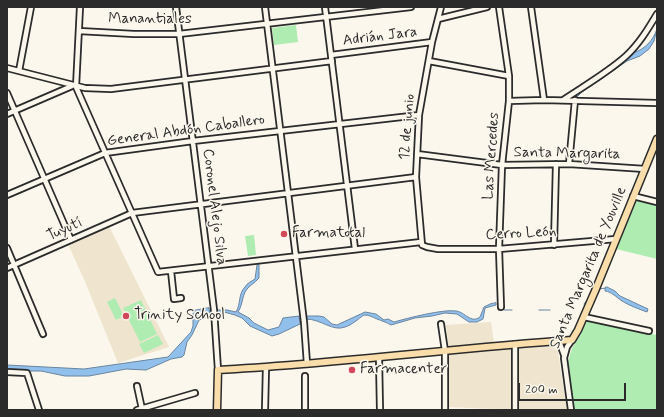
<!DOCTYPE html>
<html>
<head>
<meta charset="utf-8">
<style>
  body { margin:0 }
  #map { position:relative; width:664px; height:417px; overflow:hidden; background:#fbf7ec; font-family:Mynerve,sans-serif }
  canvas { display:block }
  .frame { position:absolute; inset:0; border:8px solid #2b2b2b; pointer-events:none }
  .scale { position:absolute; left:518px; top:383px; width:108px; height:18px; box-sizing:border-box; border:2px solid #2b2b2b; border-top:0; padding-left:5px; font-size:12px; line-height:14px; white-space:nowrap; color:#2b2b2b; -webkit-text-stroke:3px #fbf7ec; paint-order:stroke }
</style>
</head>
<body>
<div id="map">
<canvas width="664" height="417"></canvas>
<div class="frame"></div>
<div class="scale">200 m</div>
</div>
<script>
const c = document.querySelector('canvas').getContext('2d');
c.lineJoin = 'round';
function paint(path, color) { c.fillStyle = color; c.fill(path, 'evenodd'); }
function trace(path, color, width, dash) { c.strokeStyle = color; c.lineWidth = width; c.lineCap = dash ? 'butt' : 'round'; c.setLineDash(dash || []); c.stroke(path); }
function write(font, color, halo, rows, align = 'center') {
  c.font = font + ' Mynerve,sans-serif'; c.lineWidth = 3; c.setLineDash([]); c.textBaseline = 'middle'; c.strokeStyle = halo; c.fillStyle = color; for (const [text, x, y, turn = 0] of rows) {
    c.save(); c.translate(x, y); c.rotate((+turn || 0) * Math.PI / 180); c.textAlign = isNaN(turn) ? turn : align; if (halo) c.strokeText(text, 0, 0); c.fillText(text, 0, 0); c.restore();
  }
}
const built = new Path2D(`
  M 109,226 L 169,347 L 118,363 L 86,284 L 68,244 Z
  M 491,322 L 495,350 L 557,346 L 567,410 L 515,410 L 448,407 L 449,352 L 446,325 Z`);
const green = new Path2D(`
  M 296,25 L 298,42 L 274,45 L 272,28 Z
  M 637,199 L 657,205 L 657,259 L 616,249 Z
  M 254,235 L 256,255 L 248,256 L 245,236 Z
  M 115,298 L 124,316 L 116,320 L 107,302 Z
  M 141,300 L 157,334 L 140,342 L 123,308 Z
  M 585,321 L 657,335 L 657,410 L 574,410 L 568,362 L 572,348 L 580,336 Z
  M 158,335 L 163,344 L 144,353 L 139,344 Z`);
const water = new Path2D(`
  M 657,29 L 654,41 L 649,49 L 640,56 L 627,61 L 591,86 C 584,89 580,94 576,98 L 578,92 L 633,53 C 645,49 653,41 657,29 Z
  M 259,263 L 259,278 C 255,283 248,286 245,292 C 242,298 242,307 238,312 L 249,318 L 254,323 L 268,330 L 279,327 L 283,318 L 299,316 L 300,324 L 279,334 L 272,336 L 250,326 L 242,318 L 235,315 L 224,312 L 218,313 L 217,310 L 227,310 L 236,312 C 241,304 238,294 245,287 C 247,283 252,281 255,279 L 257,265 Z
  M 607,287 L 615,291 L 620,296 L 648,309 L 647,312 C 639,309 630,306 622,301 C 616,297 612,292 605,291 L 605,288 Z
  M 496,303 L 496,305 L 485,308 L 483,319 L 477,322 L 469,322 L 457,314 L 445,313 L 432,316 L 415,318 L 391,325 C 386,322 382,321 377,319 C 372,317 370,315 364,315 C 358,319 352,325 345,327 C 333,332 321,319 306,319 L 306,316 L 319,316 L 324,317 L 332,324 L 337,325 L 365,312 L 376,314 L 384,320 L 388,319 L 394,322 C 408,318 443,309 456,311 C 465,312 471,324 480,317 L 484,307 L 490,304 Z
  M 209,308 L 210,316 L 199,320 L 192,335 L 187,342 L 184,355 L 182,357 L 171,359 L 146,370 L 126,369 L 89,376 L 65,376 L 41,371 L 18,371 L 7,370 L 7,365 L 84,369 L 168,357 L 191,332 L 193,326 L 193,311 Z`);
const stream = new Path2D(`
  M 599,289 L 606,288
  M 584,304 L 588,299
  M 501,308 L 504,310 L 512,310
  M 539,310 L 550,310`);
const minor = new Path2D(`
  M 80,7 L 76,87 L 158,272 L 421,242
  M 176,7 L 214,310 L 218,370
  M 265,7 L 304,322 L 307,364
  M 325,7 L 355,249
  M 441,7 L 432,42 L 419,115 L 416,177 L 422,245 L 427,247 L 438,249 L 499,249 L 616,239
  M 499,7 L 509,76 L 509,101 L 502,165 L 499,249 L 501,307
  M 531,7 L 544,100
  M 438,19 L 487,7
  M 79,31 L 134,34 L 179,34 L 411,7
  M 331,55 L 432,42
  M 429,61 L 509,76
  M 7,68 L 85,88 L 111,89 L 332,61
  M 19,71 L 31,7
  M 7,93 L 71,240
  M 563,100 C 584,86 607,73 626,56 C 639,44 648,29 657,14
  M 509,101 L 544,100 L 657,103
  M 7,114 L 72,86
  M 417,154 L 502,165 L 569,164 L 645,169
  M 569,164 L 575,100
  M 7,195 L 105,153 L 193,141 L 419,115
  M 633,196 L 657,202
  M 554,245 L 556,164
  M 7,248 L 43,334
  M 7,268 L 132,213 L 416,177
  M 171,271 L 174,299 L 181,298
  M 584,317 L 649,331
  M 441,324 L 445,351 L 445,410
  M 559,341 L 564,355
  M 379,358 L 380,410
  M 7,372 L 27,373 L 39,410
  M 305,376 L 305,410
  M 137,386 L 142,409
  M 137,410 L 195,393
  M 265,410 L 266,367
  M 515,410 L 515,344
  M 571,410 L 564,358 L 567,347 L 572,340`);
const major = new Path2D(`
  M 217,410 L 218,370 C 336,364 454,348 572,340 L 578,330 L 595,291 L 657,139`);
const markers = [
  [284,234,4,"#d1495b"],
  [126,316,4,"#d1495b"],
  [352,370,4,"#d1495b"]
];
const streetNames = [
  ["Manantiales",150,20],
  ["Adrián Jara",380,37,-7],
  ["12 de junio",408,127,-85],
  ["General Abdón Caballero",186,131,-8],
  ["Santa Margarita",567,154,1],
  ["Las Mercedes",492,156,-86],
  ["Coronel Alejo Silva",214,207,83],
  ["Tuyutí",65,230,-24],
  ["Cerro León",521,234,-3],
  ["Santa Margarita de Youville",589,268,-67]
];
const poiNames = [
  ["Farmatotal",292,234],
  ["Trinity School",134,316],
  ["Farmacenter",360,370]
];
paint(built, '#efe4ce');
paint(green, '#afecb2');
paint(water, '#92c0ec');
trace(water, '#69849f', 1);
trace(stream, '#69849f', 1);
trace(minor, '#2b2b2b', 8);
trace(major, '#2b2b2b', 9);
trace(minor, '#fbf7ec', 4.5);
trace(major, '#f9deab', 6);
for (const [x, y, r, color] of markers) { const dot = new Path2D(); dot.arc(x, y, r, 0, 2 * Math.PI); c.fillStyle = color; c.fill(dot); trace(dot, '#fbf7ec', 1.5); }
write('15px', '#2b2b2b', '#fbf7ec', streetNames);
write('15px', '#2b2b2b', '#fbf7ec', poiNames, 'left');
</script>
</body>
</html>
